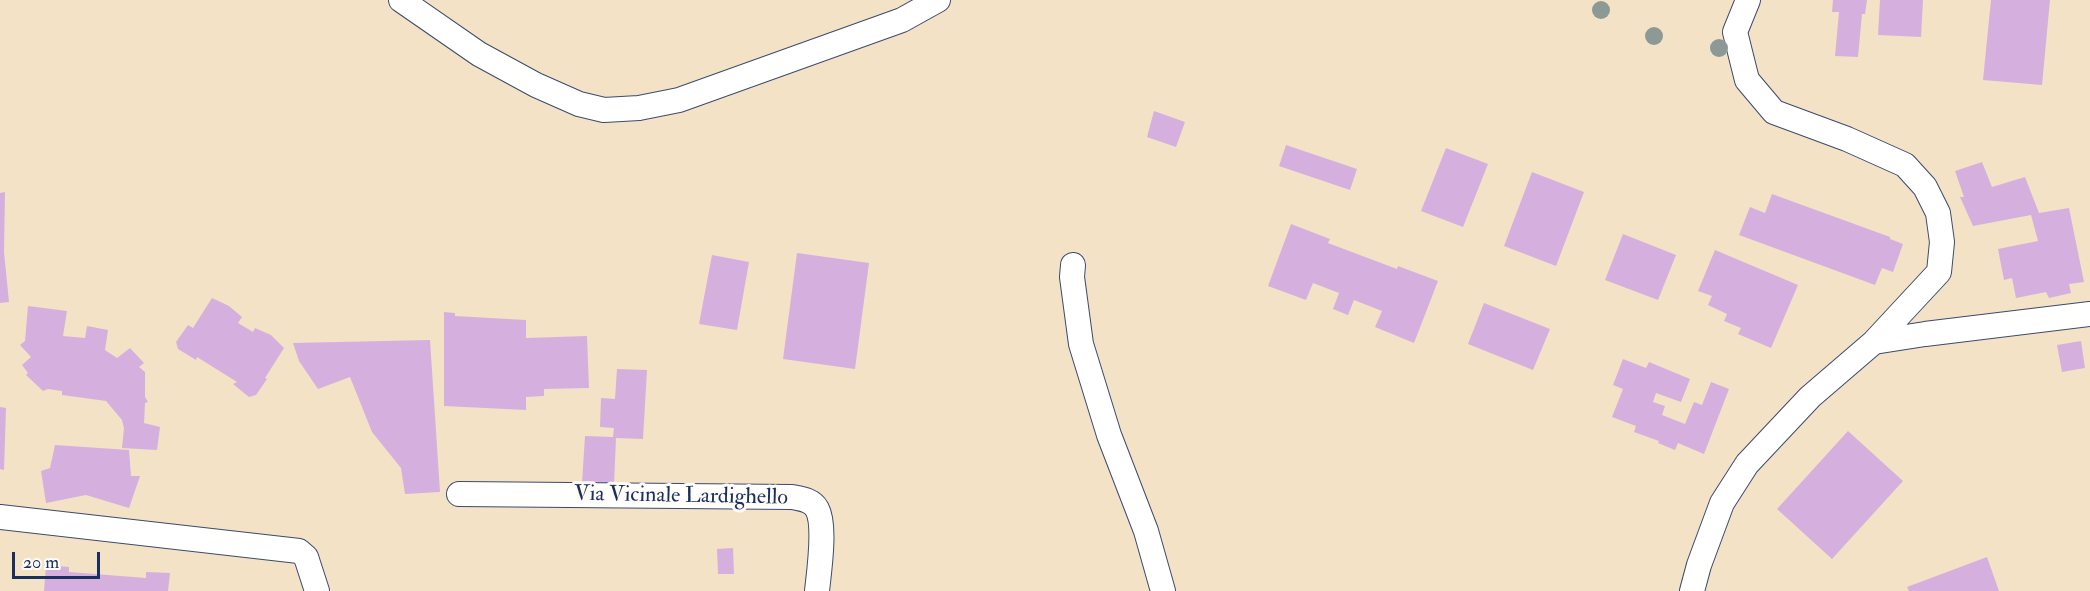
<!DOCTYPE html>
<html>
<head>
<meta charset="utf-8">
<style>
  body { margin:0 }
  #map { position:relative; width:2090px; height:591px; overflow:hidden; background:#f3e2c6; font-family:"IM FELL Double Pica",serif }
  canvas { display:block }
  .scale { position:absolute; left:12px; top:552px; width:88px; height:27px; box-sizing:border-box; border:3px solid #1b2f5e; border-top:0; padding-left:8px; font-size:18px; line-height:21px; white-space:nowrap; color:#1b2f5e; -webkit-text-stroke:4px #fdfcf7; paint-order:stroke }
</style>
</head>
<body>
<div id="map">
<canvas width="2090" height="591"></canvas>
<div class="scale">20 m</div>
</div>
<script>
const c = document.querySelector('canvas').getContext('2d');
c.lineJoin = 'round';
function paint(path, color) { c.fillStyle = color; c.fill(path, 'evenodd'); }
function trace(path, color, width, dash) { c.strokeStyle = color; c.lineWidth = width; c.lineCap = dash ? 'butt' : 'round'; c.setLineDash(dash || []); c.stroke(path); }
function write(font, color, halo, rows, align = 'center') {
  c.font = font + ' "IM FELL Double Pica",serif'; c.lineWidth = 6; c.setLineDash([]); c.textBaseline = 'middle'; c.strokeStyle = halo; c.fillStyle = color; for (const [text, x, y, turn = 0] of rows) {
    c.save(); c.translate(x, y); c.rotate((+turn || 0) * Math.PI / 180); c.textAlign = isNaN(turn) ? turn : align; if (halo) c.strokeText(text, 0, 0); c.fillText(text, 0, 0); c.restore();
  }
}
const building = new Path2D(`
  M 1833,0 L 1867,0 L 1865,14 L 1862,14 L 1858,57 L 1835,56 L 1839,12 L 1832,12 Z
  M 1880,0 L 1923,0 L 1921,37 L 1878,35 Z
  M 1991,0 L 2050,0 L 2042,85 L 1983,80 Z
  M 1154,111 L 1185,122 L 1176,147 L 1147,137 Z
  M 1286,145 L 1357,169 L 1350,190 L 1279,166 Z
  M 1446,148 L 1488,164 L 1463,227 L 1421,211 Z
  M 1982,162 L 1992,187 L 2025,177 L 2039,213 L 2069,208 L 2084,282 L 2069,284 L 2071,293 L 2049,298 L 2046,292 L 2016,298 L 2012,278 L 2004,280 L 1998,249 L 2038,241 L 2031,215 L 1973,226 L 1960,197 L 1964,197 L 1955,171 Z
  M 1532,172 L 1584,192 L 1556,266 L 1504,246 Z
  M 5,192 L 4,252 L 9,302 L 0,303 L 0,193 Z
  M 1772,194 L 1890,237 L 1890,239 L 1903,244 L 1893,272 L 1882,268 L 1875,285 L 1739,235 L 1750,207 L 1765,213 Z
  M 1291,224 L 1330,239 L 1328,243 L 1397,269 L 1398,266 L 1438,281 L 1414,343 L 1375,327 L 1382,311 L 1354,300 L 1348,315 L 1333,309 L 1339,293 L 1313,283 L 1306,300 L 1268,286 Z
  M 1623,234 L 1676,255 L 1658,300 L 1605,280 Z
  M 1715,250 L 1798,285 L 1771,348 L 1738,334 L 1741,328 L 1724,321 L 1727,314 L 1708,305 L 1712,296 L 1698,291 Z
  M 797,253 L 869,263 L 855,369 L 783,359 Z
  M 712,255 L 749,262 L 737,330 L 699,324 Z
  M 212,298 L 229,306 L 242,317 L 238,323 L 253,332 L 255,328 L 271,335 L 284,348 L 265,378 L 267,379 L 256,395 L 249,397 L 233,384 L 237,382 L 197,357 L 196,360 L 178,349 L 176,342 L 188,325 L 193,328 Z
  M 1484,303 L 1550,329 L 1533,370 L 1468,344 Z
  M 28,306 L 67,311 L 63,336 L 85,338 L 87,326 L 108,330 L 105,350 L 117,358 L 130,348 L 144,363 L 139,367 L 145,372 L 145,397 L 148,402 L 145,403 L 144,423 L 160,427 L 157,450 L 122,448 L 124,428 L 122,420 L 106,401 L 62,395 L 62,391 L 48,389 L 43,391 L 26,375 L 28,373 L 22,365 L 31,357 L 20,345 L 25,341 Z
  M 444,312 L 455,313 L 455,316 L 526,320 L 526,338 L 587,336 L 589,388 L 544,389 L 544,396 L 526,397 L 526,410 L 444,406 Z
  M 430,340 L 440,492 L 405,494 L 401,468 L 372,432 L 350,377 L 318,389 L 299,361 L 293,343 Z
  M 2081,341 L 2085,368 L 2062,372 L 2057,345 Z
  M 1623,359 L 1646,368 L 1649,362 L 1690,379 L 1681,402 L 1656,393 L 1653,402 L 1665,406 L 1662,415 L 1685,424 L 1694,402 L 1702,405 L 1711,382 L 1729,389 L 1704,454 L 1678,443 L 1675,450 L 1658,443 L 1659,441 L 1634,432 L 1636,426 L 1612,417 L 1623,389 L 1613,385 Z
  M 617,369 L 647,370 L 643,439 L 616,438 L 614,485 L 582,483 L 585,436 L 613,437 L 614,428 L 600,427 L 601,398 L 615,399 Z
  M 0,407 L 6,408 L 4,470 L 0,469 Z
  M 1848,431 L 1903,481 L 1832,559 L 1777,509 Z
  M 55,445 L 129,450 L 131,476 L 140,476 L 129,508 L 86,495 L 46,503 L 41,471 L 50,468 Z
  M 733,548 L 734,574 L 718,574 L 717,549 Z
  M 1987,557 L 1999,591 L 1909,591 L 1907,587 Z
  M 46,565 L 69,567 L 69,572 L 146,578 L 146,572 L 170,573 L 168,591 L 44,591 Z`);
const minor = new Path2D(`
  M 401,0 L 479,54 L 536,85 L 579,104 L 604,110 L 639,108 L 679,100 L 902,20 L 938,0
  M 1073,265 L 1072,277 L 1081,344 L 1109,435 L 1146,531 L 1163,591
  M 1874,342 L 1925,334 L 2090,314
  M 459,494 L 792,497 C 802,499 812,500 817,509 C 826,525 819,572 817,591
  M 0,517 L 299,551 L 306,557 L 317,591
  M 1692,591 L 1699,565 L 1722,503 L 1747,464 L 1810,397 L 1874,342 L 1939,272 L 1942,242 L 1938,213 L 1925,187 L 1905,165 L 1847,139 L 1774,112 L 1747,80 L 1735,32 L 1748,0`);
const trees = [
  [1601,10],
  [1654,36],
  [1719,48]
];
const streetNames = [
  ["Via Vicinale Lardighello",681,497,1]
];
paint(building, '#d5b0df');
trace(minor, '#3b4a6e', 26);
trace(minor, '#fff', 24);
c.fillStyle = '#8d9994';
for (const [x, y] of trees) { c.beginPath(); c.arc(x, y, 9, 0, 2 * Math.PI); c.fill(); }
write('22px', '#1b2f5e', '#fdfcf7', streetNames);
</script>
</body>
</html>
